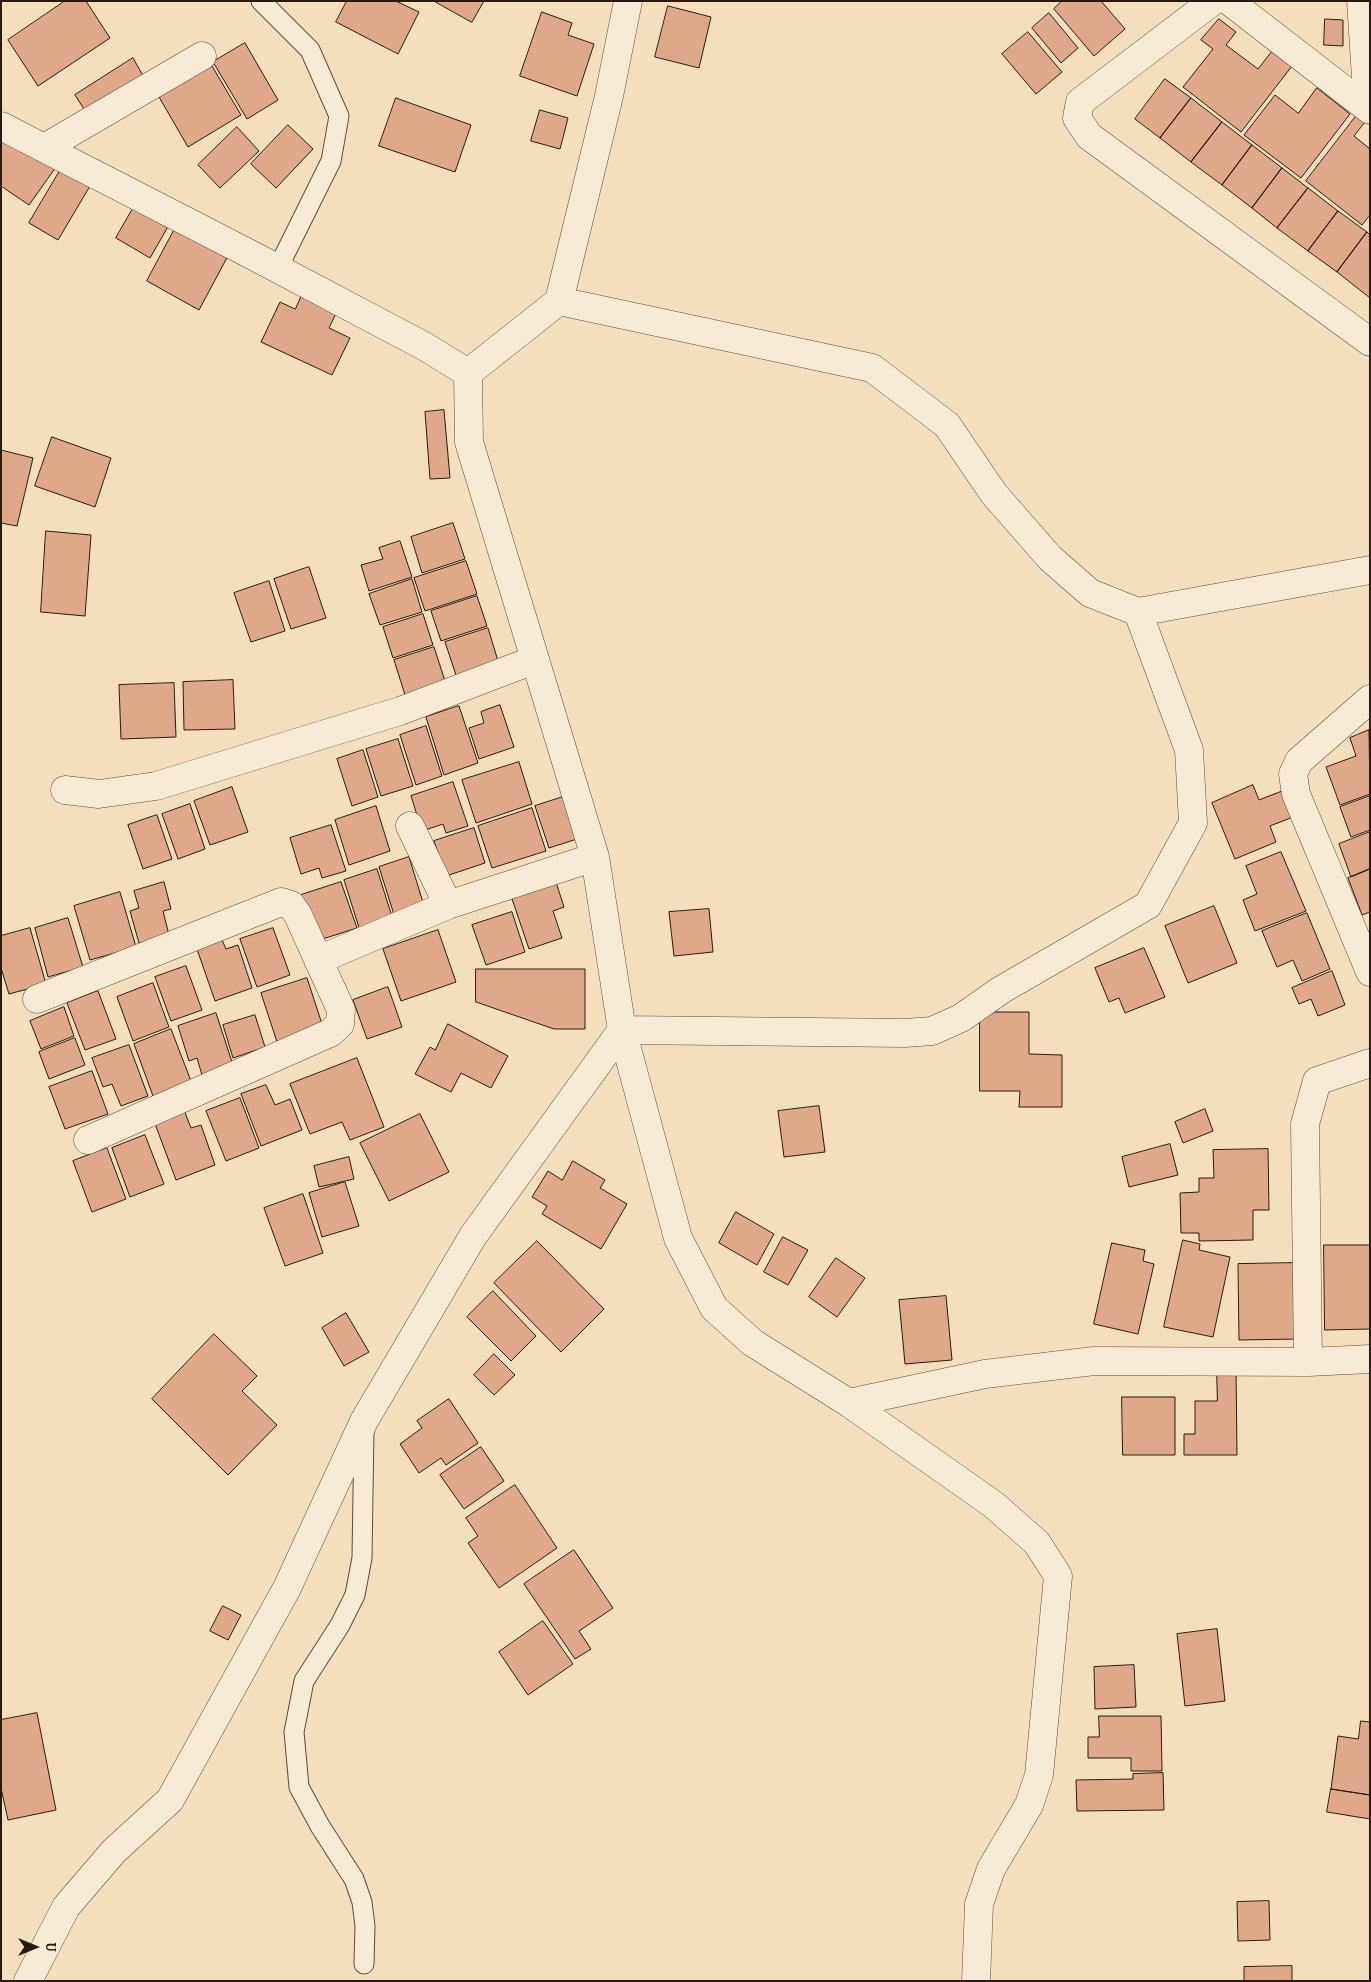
<!DOCTYPE html>
<html>
<head>
<meta charset="utf-8">
<style>
  body { margin:0 }
  #map { position:relative; width:1371px; height:1982px; overflow:hidden; background:#f5debd; font-family:Alegreya,serif }
  canvas { display:block }
  .frame { position:absolute; inset:0; border:2px solid #2b1910; pointer-events:none }
  .north { position:absolute; left:10px; top:1922px; width:50px; height:50px; -webkit-text-stroke:4px #f8ead4; paint-order:stroke; rotate:90deg; font-size:14px; font-weight:700; line-height:20px; text-align:center; color:#2b1910 }
  .north::after { content:''; display:block; margin:auto; width:18px; height:22px; background:#2b1910; clip-path:polygon(50% 0,100% 100%,50% 72%,0 100%) }
</style>
</head>
<body>
<div id="map">
<canvas width="1371" height="1982"></canvas>
<div class="frame"></div>
<div class="north">U</div>
</div>
<script>
const c = document.querySelector('canvas').getContext('2d');
c.lineJoin = 'round';
function paint(path, color) { c.fillStyle = color; c.fill(path, 'evenodd'); }
function trace(path, color, width, dash) { c.strokeStyle = color; c.lineWidth = width; c.lineCap = dash ? 'butt' : 'round'; c.setLineDash(dash || []); c.stroke(path); }
const building = new Path2D(`
  M 65,1 L 86,1 L 110,38 L 38,86 L 8,40 Z
  M 347,1 L 396,1 L 419,12 L 398,54 L 336,22 Z
  M 434,1 L 484,1 L 472,22 Z
  M 1062,1 L 1101,1 L 1125,29 L 1094,56 L 1054,9 Z
  M 668,6 L 711,17 L 699,68 L 655,57 Z
  M 542,12 L 572,23 L 568,35 L 594,44 L 577,96 L 520,76 Z
  M 1049,13 L 1078,48 L 1061,63 L 1032,28 Z
  M 1219,19 L 1236,32 L 1226,45 L 1258,69 L 1272,51 L 1292,66 L 1241,132 L 1183,87 L 1213,49 L 1201,40 Z
  M 1325,19 L 1343,20 L 1343,46 L 1324,45 Z
  M 1028,32 L 1062,72 L 1036,94 L 1002,54 Z
  M 245,43 L 278,100 L 247,119 L 213,62 Z
  M 133,58 L 146,81 L 89,117 L 75,95 Z
  M 212,66 L 241,115 L 188,147 L 159,97 Z
  M 1165,79 L 1191,98 L 1160,138 L 1135,119 Z
  M 1317,88 L 1350,114 L 1301,178 L 1244,135 L 1275,95 L 1298,113 Z
  M 396,98 L 471,125 L 455,172 L 379,146 Z
  M 1191,98 L 1222,122 L 1191,162 L 1160,138 Z
  M 540,110 L 568,118 L 560,149 L 531,141 Z
  M 1357,115 L 1365,122 L 1354,136 L 1370,149 L 1370,215 L 1362,225 L 1306,181 Z
  M 1222,122 L 1252,145 L 1222,185 L 1191,162 Z
  M 288,125 L 313,149 L 276,188 L 251,164 Z
  M 237,127 L 259,151 L 220,188 L 198,165 Z
  M 1,140 L 56,167 L 29,205 L 1,186 Z
  M 1252,145 L 1282,168 L 1252,208 L 1222,185 Z
  M 64,164 L 93,181 L 58,240 L 29,223 Z
  M 1282,168 L 1308,188 L 1277,228 L 1252,208 Z
  M 1308,188 L 1338,211 L 1308,251 L 1277,228 Z
  M 139,198 L 173,218 L 150,258 L 116,238 Z
  M 1338,211 L 1367,232 L 1337,272 L 1308,251 Z
  M 178,223 L 230,252 L 199,310 L 147,281 Z
  M 1367,232 L 1370,235 L 1370,298 L 1337,272 Z
  M 305,288 L 340,305 L 329,328 L 350,338 L 332,375 L 261,342 L 280,302 L 295,309 Z
  M 444,410 L 450,478 L 430,479 L 425,412 Z
  M 52,437 L 111,458 L 95,507 L 35,486 Z
  M 1,450 L 33,458 L 17,526 L 1,523 Z
  M 453,523 L 465,559 L 422,573 L 411,537 Z
  M 46,531 L 91,535 L 85,616 L 41,612 Z
  M 400,541 L 412,577 L 369,591 L 361,565 L 383,559 L 379,548 Z
  M 466,561 L 477,594 L 425,611 L 414,578 Z
  M 309,567 L 326,618 L 291,629 L 274,579 Z
  M 412,579 L 422,612 L 380,625 L 369,594 Z
  M 269,581 L 285,631 L 251,642 L 234,593 Z
  M 477,596 L 487,626 L 441,641 L 431,611 Z
  M 423,614 L 433,645 L 393,658 L 383,627 Z
  M 488,628 L 498,661 L 456,675 L 445,642 Z
  M 434,647 L 445,681 L 405,695 L 394,660 Z
  M 233,680 L 235,729 L 184,730 L 183,682 Z
  M 174,683 L 176,737 L 121,739 L 119,685 Z
  M 500,705 L 514,747 L 479,759 L 469,728 L 484,723 L 481,712 Z
  M 459,706 L 478,763 L 444,775 L 426,717 Z
  M 426,726 L 442,776 L 416,785 L 400,735 Z
  M 1369,730 L 1370,794 L 1340,805 L 1326,767 L 1356,756 L 1350,738 Z
  M 398,739 L 413,786 L 381,796 L 366,749 Z
  M 363,750 L 378,797 L 352,806 L 337,759 Z
  M 519,762 L 532,804 L 476,823 L 462,780 Z
  M 453,782 L 468,826 L 446,833 L 443,824 L 422,831 L 411,796 Z
  M 1253,785 L 1259,800 L 1282,791 L 1293,817 L 1270,826 L 1276,842 L 1235,859 L 1212,803 Z
  M 232,787 L 248,832 L 210,845 L 194,801 Z
  M 1370,796 L 1370,830 L 1351,837 L 1340,807 Z
  M 563,797 L 577,839 L 549,848 L 535,806 Z
  M 190,804 L 205,849 L 178,859 L 162,814 Z
  M 376,806 L 390,851 L 349,865 L 335,820 Z
  M 532,808 L 546,851 L 492,868 L 478,826 Z
  M 157,815 L 172,859 L 143,869 L 128,825 Z
  M 331,825 L 346,871 L 322,878 L 319,868 L 301,874 L 290,838 Z
  M 474,828 L 485,863 L 446,876 L 434,841 Z
  M 1370,832 L 1370,869 L 1351,877 L 1339,844 Z
  M 1281,852 L 1306,911 L 1255,931 L 1243,900 L 1257,894 L 1246,866 Z
  M 409,857 L 426,912 L 396,921 L 379,867 Z
  M 377,869 L 394,923 L 361,934 L 344,880 Z
  M 1370,869 L 1370,912 L 1362,915 L 1348,878 Z
  M 554,876 L 564,907 L 553,911 L 562,938 L 529,949 L 509,890 Z
  M 164,882 L 171,909 L 163,911 L 169,935 L 139,943 L 130,911 L 139,908 L 134,891 Z
  M 341,882 L 357,928 L 313,942 L 298,896 Z
  M 120,892 L 136,947 L 90,960 L 74,906 Z
  M 1214,906 L 1237,963 L 1188,983 L 1165,926 Z
  M 709,909 L 713,952 L 674,956 L 669,912 Z
  M 512,912 L 525,952 L 486,965 L 472,925 Z
  M 1307,913 L 1330,969 L 1302,981 L 1293,960 L 1277,967 L 1262,931 Z
  M 68,918 L 83,967 L 48,977 L 35,928 Z
  M 30,928 L 46,984 L 9,994 L 1,968 L 1,936 Z
  M 273,928 L 290,975 L 257,987 L 240,939 Z
  M 438,930 L 456,982 L 401,1001 L 383,949 Z
  M 222,940 L 226,949 L 238,945 L 252,988 L 215,1001 L 197,949 Z
  M 1144,948 L 1165,997 L 1125,1013 L 1119,998 L 1109,1002 L 1095,968 Z
  M 186,966 L 202,1010 L 171,1021 L 155,977 Z
  M 476,969 L 585,969 L 585,1029 L 554,1029 L 476,1002 Z
  M 1332,971 L 1345,1005 L 1318,1016 L 1311,999 L 1299,1004 L 1292,988 Z
  M 307,978 L 323,1027 L 277,1042 L 261,993 Z
  M 153,983 L 169,1027 L 133,1041 L 117,997 Z
  M 388,987 L 402,1027 L 367,1039 L 353,1000 Z
  M 98,991 L 116,1039 L 85,1050 L 67,1003 Z
  M 64,1007 L 74,1036 L 41,1049 L 30,1021 Z
  M 980,1012 L 1029,1012 L 1029,1054 L 1062,1055 L 1062,1107 L 1019,1107 L 1020,1091 L 980,1091 Z
  M 216,1013 L 233,1065 L 202,1075 L 197,1058 L 189,1061 L 178,1026 Z
  M 255,1015 L 265,1047 L 233,1058 L 223,1025 Z
  M 448,1024 L 508,1056 L 491,1088 L 461,1073 L 451,1092 L 415,1074 L 430,1047 L 435,1050 Z
  M 171,1029 L 191,1081 L 153,1096 L 134,1044 Z
  M 75,1038 L 85,1065 L 49,1079 L 39,1052 Z
  M 129,1045 L 148,1096 L 121,1106 L 112,1084 L 103,1087 L 92,1058 Z
  M 357,1058 L 384,1127 L 350,1140 L 342,1122 L 310,1134 L 290,1084 Z
  M 92,1071 L 108,1114 L 65,1129 L 49,1087 Z
  M 266,1085 L 275,1105 L 290,1099 L 302,1130 L 261,1146 L 241,1094 Z
  M 240,1098 L 259,1148 L 226,1161 L 206,1111 Z
  M 819,1106 L 825,1152 L 784,1157 L 778,1111 Z
  M 1205,1109 L 1213,1131 L 1183,1143 L 1175,1122 Z
  M 184,1110 L 191,1128 L 201,1125 L 215,1165 L 176,1180 L 154,1121 Z
  M 420,1114 L 449,1172 L 389,1201 L 360,1143 Z
  M 145,1135 L 164,1184 L 130,1197 L 112,1148 Z
  M 1170,1144 L 1178,1175 L 1129,1187 L 1122,1157 Z
  M 107,1148 L 126,1199 L 92,1212 L 73,1161 Z
  M 1268,1149 L 1269,1210 L 1253,1210 L 1253,1240 L 1199,1241 L 1199,1233 L 1181,1233 L 1180,1193 L 1199,1192 L 1199,1178 L 1214,1178 L 1213,1150 Z
  M 349,1157 L 354,1179 L 319,1187 L 314,1166 Z
  M 573,1161 L 605,1180 L 600,1188 L 627,1204 L 601,1249 L 542,1214 L 547,1206 L 532,1197 L 548,1171 L 562,1180 Z
  M 345,1182 L 359,1226 L 322,1237 L 309,1193 Z
  M 303,1194 L 323,1253 L 285,1266 L 264,1208 Z
  M 736,1212 L 774,1234 L 757,1265 L 719,1243 Z
  M 783,1237 L 808,1250 L 788,1285 L 764,1272 Z
  M 1183,1240 L 1200,1244 L 1199,1250 L 1230,1257 L 1213,1337 L 1164,1327 Z
  M 537,1241 L 604,1309 L 561,1352 L 494,1283 Z
  M 1112,1243 L 1145,1250 L 1143,1261 L 1154,1264 L 1138,1334 L 1094,1324 Z
  M 1324,1245 L 1370,1245 L 1370,1329 L 1325,1330 Z
  M 836,1258 L 865,1278 L 837,1317 L 809,1297 Z
  M 1296,1263 L 1298,1339 L 1239,1340 L 1238,1264 Z
  M 493,1291 L 536,1336 L 511,1361 L 467,1317 Z
  M 946,1296 L 952,1360 L 905,1364 L 899,1300 Z
  M 346,1313 L 369,1352 L 344,1366 L 322,1328 Z
  M 214,1334 L 257,1376 L 242,1391 L 277,1425 L 228,1475 L 152,1399 Z
  M 494,1354 L 515,1375 L 494,1395 L 474,1375 Z
  M 1217,1368 L 1236,1368 L 1237,1455 L 1184,1455 L 1184,1434 L 1195,1434 L 1195,1401 L 1217,1401 Z
  M 1122,1397 L 1175,1397 L 1175,1455 L 1123,1455 Z
  M 449,1399 L 478,1443 L 446,1465 L 441,1458 L 419,1473 L 400,1444 L 422,1428 L 417,1421 Z
  M 481,1447 L 504,1481 L 464,1509 L 440,1475 Z
  M 515,1485 L 557,1548 L 499,1588 L 468,1543 L 478,1536 L 466,1518 Z
  M 574,1550 L 613,1608 L 579,1631 L 591,1649 L 575,1659 L 524,1584 Z
  M 223,1606 L 241,1615 L 228,1640 L 210,1631 Z
  M 543,1621 L 573,1664 L 528,1695 L 499,1652 Z
  M 1217,1629 L 1225,1701 L 1185,1706 L 1177,1634 Z
  M 1134,1665 L 1136,1707 L 1095,1709 L 1094,1667 Z
  M 37,1713 L 56,1810 L 8,1820 L 1,1788 L 1,1720 Z
  M 1099,1716 L 1161,1716 L 1162,1771 L 1131,1771 L 1131,1758 L 1088,1758 L 1088,1737 L 1099,1737 Z
  M 1361,1721 L 1370,1722 L 1370,1795 L 1331,1789 L 1338,1736 L 1358,1739 Z
  M 1163,1773 L 1164,1810 L 1077,1811 L 1076,1780 L 1133,1779 L 1133,1774 Z
  M 1331,1789 L 1370,1795 L 1370,1819 L 1327,1812 Z
  M 1269,1901 L 1270,1940 L 1238,1941 L 1237,1902 Z
  M 1292,1966 L 1292,1981 L 1244,1981 L 1244,1967 Z`);
const lane = new Path2D(`
  M 261,1 L 310,50 L 339,116 L 331,161 L 277,270
  M 364,1430 L 362,1558 L 355,1595 L 340,1625 L 304,1681 L 294,1732 L 299,1787 L 320,1826 L 354,1879 L 362,1902 L 365,1926 L 364,1964`);
const street = new Path2D(`
  M 628,1 L 609,96 L 559,301 L 468,373 L 469,442 L 595,857 L 622,1030 L 678,1238 L 714,1308 L 753,1343 L 849,1403 L 994,1505 L 1037,1543 L 1058,1576 L 1039,1775 L 1029,1805 L 991,1869 L 979,1904 L 976,1981
  M 1213,1 L 1080,102 L 1077,118 L 1089,136 L 1370,342
  M 1229,1 L 1370,110
  M 1361,1 L 1368,108
  M 1,126 L 248,253 L 424,346 L 468,373
  M 44,148 L 202,56
  M 559,301 L 872,368 L 947,425 L 994,494 L 1050,558 L 1090,593 L 1138,612 L 1370,570
  M 1370,699 L 1299,761 L 1293,774 L 1296,794 L 1370,972
  M 65,790 L 99,794 L 156,786 L 400,711 L 534,660
  M 410,826 L 448,905
  M 318,960 L 448,905 L 595,857
  M 37,999 L 281,902 L 291,905 L 298,915 L 341,1010 L 340,1024 L 330,1033 L 88,1140
  M 622,1030 L 905,1033 L 932,1031 L 961,1018 L 1001,990 L 1148,905 L 1193,823 L 1189,750 L 1138,612
  M 1308,1362 L 1305,1124 L 1317,1081 L 1370,1063
  M 849,1403 L 985,1374 L 1094,1361 L 1308,1362 L 1370,1359
  M 28,1981 L 66,1907 L 114,1851 L 170,1800 L 287,1588 L 364,1421 L 473,1236 L 622,1030`);
paint(building, '#e0a88b');
trace(building, '#2b1910', 1);
trace(lane, '#5e4a3b', 21);
trace(street, '#5e4a3b', 29);
trace(lane, '#f8ead4', 19);
trace(street, '#f8ead4', 28);
</script>
</body>
</html>
